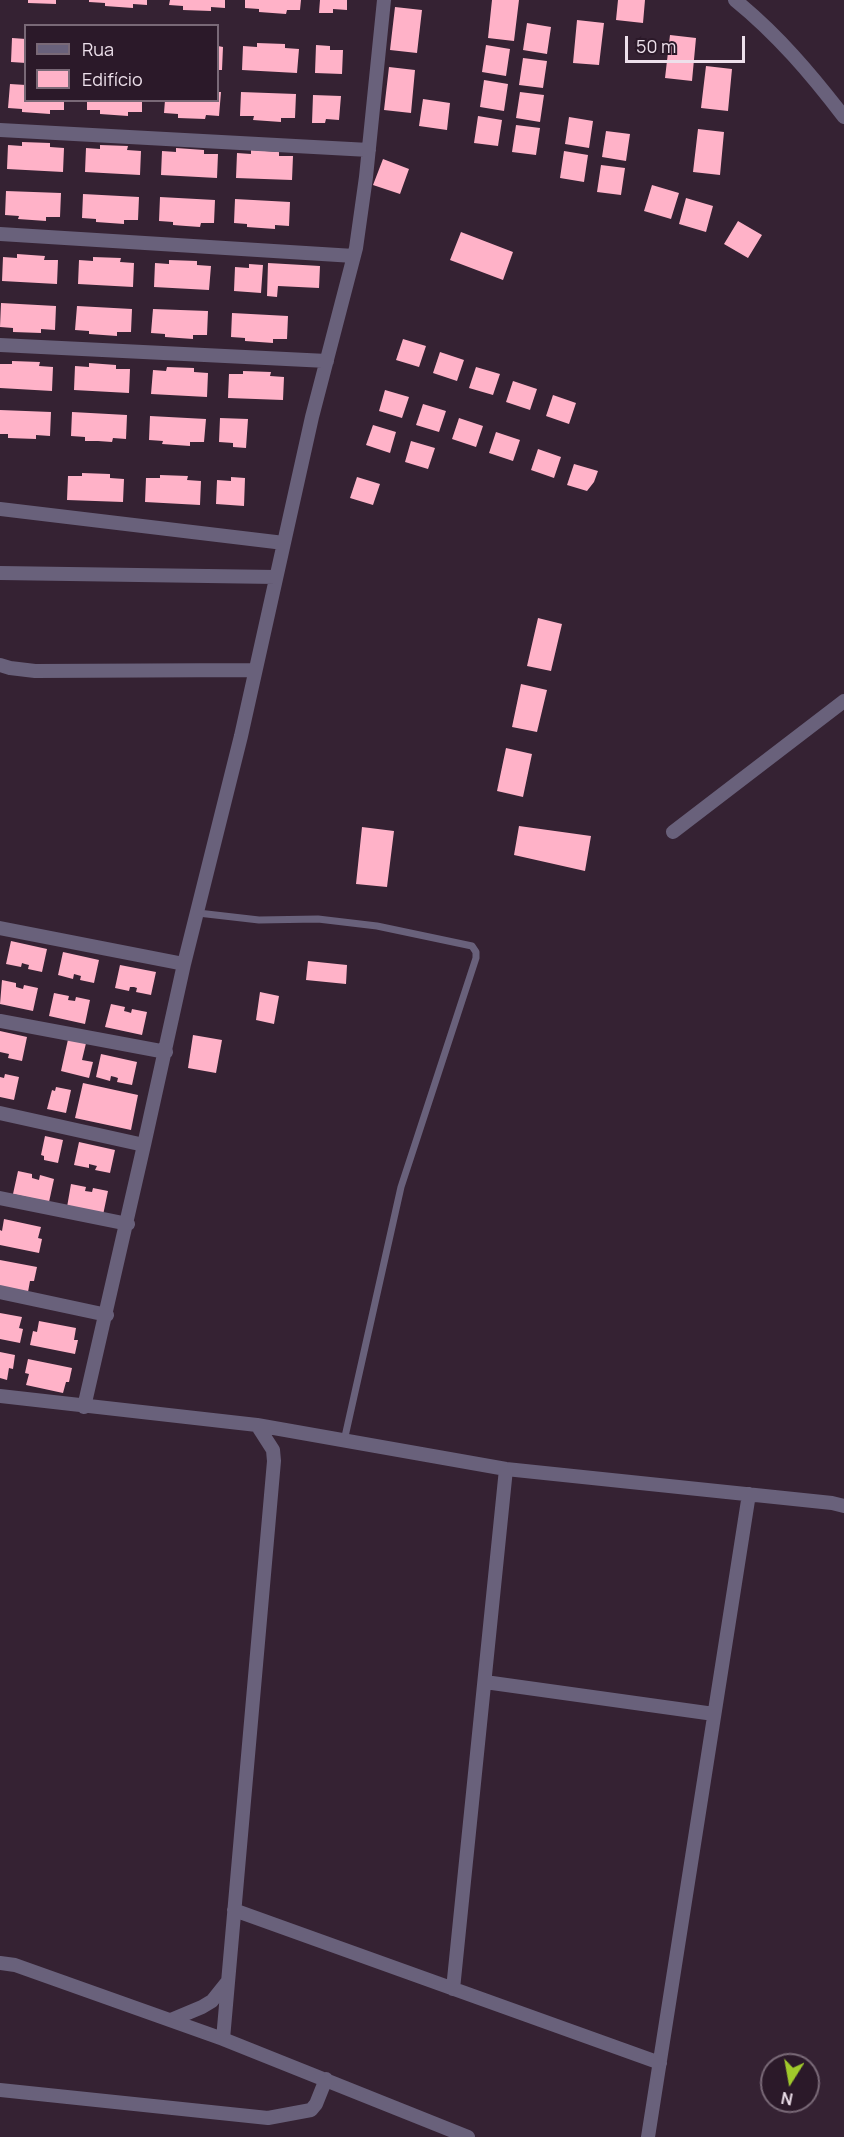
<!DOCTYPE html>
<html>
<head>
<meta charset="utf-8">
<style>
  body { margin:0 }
  #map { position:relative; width:844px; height:2137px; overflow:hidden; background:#352233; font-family:Manrope,sans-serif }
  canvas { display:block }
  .legend { position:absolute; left:24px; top:24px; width:195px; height:78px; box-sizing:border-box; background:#2b1929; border:2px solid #796977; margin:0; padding:8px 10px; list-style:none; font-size:18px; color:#ede0eb }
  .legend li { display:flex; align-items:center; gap:12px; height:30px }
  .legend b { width:30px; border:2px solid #796977 }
  .north { position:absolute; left:760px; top:2053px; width:60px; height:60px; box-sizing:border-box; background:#2b1929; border:2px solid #796977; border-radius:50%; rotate:191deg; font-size:16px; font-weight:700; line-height:24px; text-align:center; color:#ede0eb }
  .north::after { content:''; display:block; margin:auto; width:21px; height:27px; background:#a0c92b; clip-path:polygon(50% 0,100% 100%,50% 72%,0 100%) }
  .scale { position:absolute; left:625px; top:36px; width:120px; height:27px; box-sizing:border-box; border:3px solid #ede0eb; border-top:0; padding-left:8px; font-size:18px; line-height:21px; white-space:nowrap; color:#ede0eb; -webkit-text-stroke:4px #2b1929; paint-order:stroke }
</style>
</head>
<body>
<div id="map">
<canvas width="844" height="2137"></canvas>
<ul class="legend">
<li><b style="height:8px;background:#69617b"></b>Rua</li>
<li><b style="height:16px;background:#ffb2c8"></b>Edifício</li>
</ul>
<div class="north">N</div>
<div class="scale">50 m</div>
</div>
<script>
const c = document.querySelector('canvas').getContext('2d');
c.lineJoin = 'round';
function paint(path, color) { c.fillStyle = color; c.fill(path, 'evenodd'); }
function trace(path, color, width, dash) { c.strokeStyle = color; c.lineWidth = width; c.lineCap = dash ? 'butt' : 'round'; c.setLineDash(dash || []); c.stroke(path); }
const building = new Path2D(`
  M 28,0 L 56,0 L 56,4 L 28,3 Z
  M 89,0 L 147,0 L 147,5 L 133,4 L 133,8 L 105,6 L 105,3 L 89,2 Z
  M 170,0 L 225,0 L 225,8 L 211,7 L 211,11 L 183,10 L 183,6 L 169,5 Z
  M 245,0 L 301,0 L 300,10 L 287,10 L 286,14 L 259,12 L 259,9 L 245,8 Z
  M 320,0 L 347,0 L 347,10 L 333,9 L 333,13 L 319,13 Z
  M 492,0 L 519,0 L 514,41 L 488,38 Z
  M 618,0 L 645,0 L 643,23 L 616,20 Z
  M 395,7 L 422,10 L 417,53 L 390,50 Z
  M 577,20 L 604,23 L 599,65 L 573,63 Z
  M 527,23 L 551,27 L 547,54 L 523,50 Z
  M 670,35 L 696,38 L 692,81 L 665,78 Z
  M 12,38 L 26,39 L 26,63 L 11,62 Z
  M 257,43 L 285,44 L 285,48 L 299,49 L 297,73 L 242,70 L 243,46 L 257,47 Z
  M 316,45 L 330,46 L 330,50 L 343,50 L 342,74 L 315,73 Z
  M 486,45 L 510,49 L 506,76 L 482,72 Z
  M 218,46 L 223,47 L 222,70 L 218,70 Z
  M 523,58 L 547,61 L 543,88 L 519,85 Z
  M 706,66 L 732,69 L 728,111 L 701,108 Z
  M 389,67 L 415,70 L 411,113 L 384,110 Z
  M 484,80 L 508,84 L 504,111 L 480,107 Z
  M 10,84 L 26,85 L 26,100 L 64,100 L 64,110 L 50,110 L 50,114 L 22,112 L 22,109 L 8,108 Z
  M 218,92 L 221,92 L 219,116 L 206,115 L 205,119 L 178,118 L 178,114 L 164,113 L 165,100 L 218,100 Z
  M 241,92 L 296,94 L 295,118 L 281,118 L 281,122 L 253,120 L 254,116 L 240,116 Z
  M 520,92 L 544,95 L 540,122 L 516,118 Z
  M 313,95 L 341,96 L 339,120 L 326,119 L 325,123 L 312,123 Z
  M 423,99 L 450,103 L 447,130 L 419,126 Z
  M 87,100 L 142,100 L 142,112 L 128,112 L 128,116 L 100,114 L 100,110 L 87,110 Z
  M 478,116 L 502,120 L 498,146 L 474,143 Z
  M 569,117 L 593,121 L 589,148 L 565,144 Z
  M 516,125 L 540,128 L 536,155 L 512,152 Z
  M 698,129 L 724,132 L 720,175 L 693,172 Z
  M 606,131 L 630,134 L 626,161 L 602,157 Z
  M 22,142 L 50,143 L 50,147 L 64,148 L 63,172 L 7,169 L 8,145 L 22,146 Z
  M 100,145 L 128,146 L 127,150 L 141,151 L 140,175 L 85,172 L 86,148 L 100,149 Z
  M 176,148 L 204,150 L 204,154 L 218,154 L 217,178 L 161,175 L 162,151 L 176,152 Z
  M 251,150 L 279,152 L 279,156 L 293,156 L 292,180 L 236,178 L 237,153 L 251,154 Z
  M 564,151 L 588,155 L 584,182 L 560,178 Z
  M 383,159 L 409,169 L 400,194 L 373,185 Z
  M 601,165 L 625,168 L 621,195 L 597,192 Z
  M 652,185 L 679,193 L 671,219 L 644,211 Z
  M 6,191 L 61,193 L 60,217 L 46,217 L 46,221 L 18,219 L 19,216 L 5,215 Z
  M 83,194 L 139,197 L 138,220 L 124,220 L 124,224 L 96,222 L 96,219 L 82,218 Z
  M 160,197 L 215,200 L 214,223 L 201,223 L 200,227 L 186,226 L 173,225 L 173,222 L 159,221 Z
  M 686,198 L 713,206 L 706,232 L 679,224 Z
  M 235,199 L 290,202 L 289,226 L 275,225 L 275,229 L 247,227 L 247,224 L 234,223 Z
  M 738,221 L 762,235 L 748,258 L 724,244 Z
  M 461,232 L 513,252 L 503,280 L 450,260 Z
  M 17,254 L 45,256 L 44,260 L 58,260 L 57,284 L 2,281 L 3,257 L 17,258 Z
  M 93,257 L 121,258 L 120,262 L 134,263 L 133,287 L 78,284 L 79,260 L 93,261 Z
  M 169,260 L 197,261 L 197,265 L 211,266 L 209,290 L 154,287 L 155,263 L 169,264 Z
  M 268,263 L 320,266 L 319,288 L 278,286 L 277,297 L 267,296 Z
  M 249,264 L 263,265 L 261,293 L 234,291 L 235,267 L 249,268 Z
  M 1,303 L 56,306 L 55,330 L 41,329 L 41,333 L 13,332 L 13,328 L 0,327 Z
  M 77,306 L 132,309 L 131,332 L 117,332 L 117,336 L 89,334 L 89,331 L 75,330 Z
  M 153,309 L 208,311 L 207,335 L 193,335 L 193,339 L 165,337 L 165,334 L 151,333 Z
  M 232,313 L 288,316 L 287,339 L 273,339 L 273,343 L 245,341 L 245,338 L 231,337 Z
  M 403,339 L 426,346 L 419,367 L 396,360 Z
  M 440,352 L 464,360 L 457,381 L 433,373 Z
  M 12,361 L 40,362 L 39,366 L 53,367 L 52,391 L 0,388 L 0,364 L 12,364 Z
  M 89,363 L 116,365 L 116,369 L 130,369 L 129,393 L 74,390 L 75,366 L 89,367 Z
  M 167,367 L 194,368 L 194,372 L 208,373 L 207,397 L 151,394 L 153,370 L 166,371 Z
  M 476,367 L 500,374 L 493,395 L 469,388 Z
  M 243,371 L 271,372 L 270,376 L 284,377 L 283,400 L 228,398 L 229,374 L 243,374 Z
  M 513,381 L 537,389 L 530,410 L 506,402 Z
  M 385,390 L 409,397 L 402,418 L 379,411 Z
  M 553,395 L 576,403 L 569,424 L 546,416 Z
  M 423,404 L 446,411 L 439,432 L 416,425 Z
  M 0,410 L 51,412 L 50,436 L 36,435 L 36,439 L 8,438 L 8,434 L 0,434 Z
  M 72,412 L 127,415 L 126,439 L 113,438 L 112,442 L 98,441 L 85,441 L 85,437 L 71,436 Z
  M 150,416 L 206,419 L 204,442 L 190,442 L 190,446 L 162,444 L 163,441 L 149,440 Z
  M 220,418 L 248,419 L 246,448 L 233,447 L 233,443 L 219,442 Z
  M 459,418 L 483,426 L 476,447 L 452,439 Z
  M 373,425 L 396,432 L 390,453 L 366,445 Z
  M 496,432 L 520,440 L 513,461 L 489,453 Z
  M 411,441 L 435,448 L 428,469 L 405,462 Z
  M 538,449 L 561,457 L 554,478 L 531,470 Z
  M 574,464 L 598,471 L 594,482 L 587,491 L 567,485 Z
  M 82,473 L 110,474 L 110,478 L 124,479 L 123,502 L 67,500 L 68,476 L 82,476 Z
  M 160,475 L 188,476 L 187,480 L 201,481 L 200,505 L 145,502 L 146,478 L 160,478 Z
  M 231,477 L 245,478 L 244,506 L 216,504 L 217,480 L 231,481 Z
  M 357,477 L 380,484 L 373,505 L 350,498 Z
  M 538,618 L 562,624 L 551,671 L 527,666 Z
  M 521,684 L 547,690 L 537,732 L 512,727 Z
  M 506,748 L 532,754 L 523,797 L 497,791 Z
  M 519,826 L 591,836 L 585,871 L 514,855 Z
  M 362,827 L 394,831 L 387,887 L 356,884 Z
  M 11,941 L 47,949 L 42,972 L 28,969 L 29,965 L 25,964 L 22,963 L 21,967 L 6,964 Z
  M 63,952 L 99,960 L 94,983 L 80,980 L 81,976 L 74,974 L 73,979 L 58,975 Z
  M 308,961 L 347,965 L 346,984 L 306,980 Z
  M 120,965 L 156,972 L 151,995 L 136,992 L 137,988 L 134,987 L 130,987 L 129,991 L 115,988 Z
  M 2,980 L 16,983 L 16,987 L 23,989 L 24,985 L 38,988 L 33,1011 L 0,1004 Z
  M 260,992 L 279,996 L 274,1024 L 256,1020 Z
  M 54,993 L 69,996 L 68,1000 L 75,1001 L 76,997 L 90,1000 L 85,1024 L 49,1016 Z
  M 111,1004 L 125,1007 L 124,1011 L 128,1012 L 131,1013 L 132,1009 L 147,1012 L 142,1035 L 105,1027 Z
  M 0,1031 L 27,1037 L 22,1061 L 8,1058 L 9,1054 L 0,1052 Z
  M 69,1035 L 87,1039 L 82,1060 L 93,1062 L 89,1078 L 61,1071 Z
  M 193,1035 L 222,1040 L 216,1073 L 188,1068 Z
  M 101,1054 L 137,1062 L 132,1085 L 117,1082 L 118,1078 L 115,1077 L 111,1076 L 110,1081 L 96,1077 Z
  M 5,1074 L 19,1077 L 14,1100 L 0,1097 L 0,1077 L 4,1078 Z
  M 83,1083 L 138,1095 L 131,1130 L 75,1118 Z
  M 56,1087 L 71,1090 L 66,1113 L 47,1109 L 52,1090 L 55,1091 Z
  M 45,1136 L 63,1140 L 58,1163 L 44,1160 L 44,1156 L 41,1155 Z
  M 79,1142 L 115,1150 L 110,1173 L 95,1170 L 97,1166 L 89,1164 L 89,1168 L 74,1165 Z
  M 18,1171 L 32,1174 L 32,1178 L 39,1180 L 40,1175 L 54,1179 L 49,1202 L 13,1194 Z
  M 71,1184 L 86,1187 L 85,1191 L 92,1192 L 93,1188 L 108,1191 L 103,1215 L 67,1207 Z
  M 4,1219 L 41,1227 L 38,1238 L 42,1239 L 39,1253 L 0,1245 L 0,1230 L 2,1231 Z
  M 0,1260 L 37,1267 L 34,1281 L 30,1281 L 28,1292 L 0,1286 Z
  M 0,1313 L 22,1317 L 19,1328 L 23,1329 L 20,1343 L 0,1339 Z
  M 39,1321 L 76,1328 L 74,1340 L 78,1340 L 75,1354 L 30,1345 L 33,1331 L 37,1332 Z
  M 0,1352 L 15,1355 L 13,1369 L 9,1368 L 7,1380 L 0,1378 Z
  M 28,1359 L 72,1368 L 69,1382 L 66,1382 L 63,1393 L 26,1385 L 29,1374 L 25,1373 Z`);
const lane = new Path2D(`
  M 198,913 L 259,920 L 318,919 L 377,926 L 472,946 L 476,952 L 476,958 L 401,1187 L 344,1441`);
const street = new Path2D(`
  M 735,0 C 777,34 811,74 844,117
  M 0,130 L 369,150
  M 0,234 L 354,256
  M 0,345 L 327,361
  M 0,509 L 284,543
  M 0,573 L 276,577
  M 0,665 L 10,668 L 35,671 L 255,670
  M 673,832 L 844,701
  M 0,928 L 184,964
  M 0,1021 L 166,1052
  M 0,1113 L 144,1145 L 184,964 L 241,736 L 312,417 L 356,248 L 366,177 L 384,0
  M 0,1198 L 128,1224
  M 0,1292 L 107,1315
  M 0,1396 L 257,1425 L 506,1469 L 832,1503 L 844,1506
  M 84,1407 L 144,1145
  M 485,1682 L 714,1714
  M 234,1910 L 660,2063
  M 0,1963 L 15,1965 L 223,2039 L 468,2137
  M 453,1989 L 506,1469
  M 171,2020 L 202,2007 L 212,2001 L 228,1981
  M 223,2039 L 274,1461 L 273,1450 L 257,1425
  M 0,2090 L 268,2118 L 311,2110 L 316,2104 L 326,2079
  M 648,2137 L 749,1494`);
paint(building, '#ffb2c8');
trace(lane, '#69617b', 7);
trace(street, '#69617b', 14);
</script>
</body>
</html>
